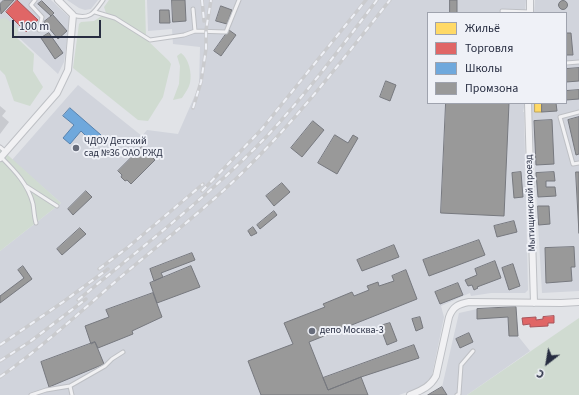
<!DOCTYPE html>
<html>
<head>
<meta charset="utf-8">
<style>
  body { margin:0 }
  #map { position:relative; width:579px; height:395px; overflow:hidden; background:#e1e3e7; font-family:"Source Sans 3",sans-serif }
  canvas { display:block }
  .legend { position:absolute; left:427px; top:12px; width:140px; height:92px; box-sizing:border-box; background:#eff1f7; border:1px solid #9fa3ae; margin:0; padding:5px 7px; list-style:none; font-size:12px; color:#272d41 }
  .legend li { display:flex; align-items:center; gap:8px; height:20px }
  .legend b { width:20px; border:1px solid #9fa3ae }
  .north { position:absolute; left:527px; top:343px; width:40px; height:40px; -webkit-text-stroke:3px #eff1f7; paint-order:stroke; rotate:211deg; font-size:11px; font-weight:700; line-height:16px; text-align:center; color:#272d41 }
  .north::after { content:''; display:block; margin:auto; width:14px; height:18px; background:#272d41; clip-path:polygon(50% 0,100% 100%,50% 72%,0 100%) }
  .scale { position:absolute; left:12px; top:20px; width:89px; height:18px; box-sizing:border-box; border:2px solid #272d41; border-top:0; padding-left:5px; font-size:12px; line-height:14px; white-space:nowrap; color:#272d41; -webkit-text-stroke:3px #eff1f7; paint-order:stroke }
</style>
</head>
<body>
<div id="map">
<canvas width="579" height="395"></canvas>
<ul class="legend">
<li><b style="height:11px;background:#ffd966"></b>Жильё</li>
<li><b style="height:11px;background:#e06666"></b>Торговля</li>
<li><b style="height:11px;background:#6fa8dc"></b>Школы</li>
<li><b style="height:11px;background:#999"></b>Промзона</li>
</ul>
<div class="north">С</div>
<div class="scale">100 m</div>
</div>
<script>
const c = document.querySelector('canvas').getContext('2d');
c.lineJoin = 'round';
function paint(path, color) { c.fillStyle = color; c.fill(path, 'evenodd'); }
function trace(path, color, width, dash) { c.strokeStyle = color; c.lineWidth = width; c.lineCap = dash ? 'butt' : 'round'; c.setLineDash(dash || []); c.stroke(path); }
function write(font, color, halo, rows, align = 'center') {
  c.font = font + ' "Source Sans 3",sans-serif'; c.lineWidth = 4; c.setLineDash([]); c.textBaseline = 'middle'; c.strokeStyle = halo; c.fillStyle = color; for (const [text, x, y, turn = 0] of rows) {
    c.save(); c.translate(x, y); c.rotate((+turn || 0) * Math.PI / 180); c.textAlign = isNaN(turn) ? turn : align; if (halo) c.strokeText(text, 0, 0); c.fillText(text, 0, 0); c.restore();
  }
}
const built = new Path2D(`
  M 0,0 L 51,0 L 70,18 L 64,62 L 58,74 L 0,20 Z
  M 67,0 L 98,0 L 91,9 L 85,10 L 79,8 Z
  M 147,0 L 526,0 L 525,13 L 428,13 L 428,103 L 525,103 L 523,112 L 524,112 L 528,290 L 525,293 L 491,293 L 471,296 L 470,293 L 441,306 L 444,317 L 432,375 L 428,381 L 421,387 L 399,395 L 0,395 L 0,251 L 61,203 L 12,160 L 78,85 L 142,136 L 147,130 L 178,134 L 199,86 L 200,47 L 173,44 L 172,29 L 148,31 Z
  M 535,0 L 579,0 L 579,291 L 542,293 L 531,103 L 566,103 L 566,13 L 534,13 Z
  M 516,307 L 518,336 L 530,351 L 467,395 L 428,395 L 442,387 L 459,313 L 477,309 Z`);
const green = new Path2D(`
  M 109,0 L 145,0 L 146,39 L 169,61 L 171,64 L 163,97 L 148,121 L 138,120 L 73,68 L 79,24 L 81,22 L 94,21 L 106,13 L 104,7 Z
  M 6,18 L 18,29 L 17,38 L 34,54 L 33,71 L 43,87 L 30,106 L 14,101 L 5,75 L 0,70 L 0,19 Z
  M 181,53 C 189,59 192,73 190,83 C 189,88 185,93 182,98 L 173,100 L 179,84 L 180,66 L 177,56 Z
  M 0,148 L 61,203 L 0,251 Z
  M 579,318 L 579,395 L 467,395 Z`);
const homes = new Path2D(`
  M 535,103 L 542,103 L 542,112 L 535,112 Z`);
const shops = new Path2D(`
  M 17,0 L 38,20 L 26,32 L 6,12 Z
  M 554,316 L 554,323 L 548,323 L 548,326 L 530,327 L 530,324 L 523,325 L 522,318 L 536,317 L 536,320 L 543,319 L 543,317 Z`);
const schools = new Path2D(`
  M 70,108 L 101,135 L 93,143 L 81,131 L 70,144 L 63,138 L 74,125 L 63,116 Z`);
const industry = new Path2D(`
  M 4,0 L 14,0 L 1,14 L 0,4 Z
  M 172,0 L 185,0 L 186,21 L 173,22 Z
  M 450,0 L 457,0 L 457,13 L 450,13 Z
  M558.5 5a4.5 4.5 0 1 1 9 0a4.5 4.5 0 1 1-9 0Z
  M 42,1 L 54,13 L 51,16 L 38,4 Z
  M 221,6 L 232,10 L 227,24 L 216,21 Z
  M 160,10 L 169,10 L 170,23 L 160,23 Z
  M 53,15 L 67,31 L 58,39 L 44,22 Z
  M 229,30 L 236,35 L 221,56 L 214,51 Z
  M 49,33 L 63,53 L 55,59 L 41,38 Z
  M 566,33 L 571,33 L 573,55 L 566,55 Z
  M 579,68 L 579,81 L 566,82 L 566,69 Z
  M 386,81 L 396,85 L 390,101 L 380,97 Z
  M 579,90 L 579,99 L 566,100 L 566,91 Z
  M 446,103 L 509,103 L 504,216 L 441,213 Z
  M 542,103 L 556,103 L 557,111 L 542,112 Z
  M 579,117 L 579,154 L 576,155 L 568,120 Z
  M 552,120 L 554,164 L 536,165 L 534,121 Z
  M 313,121 L 324,130 L 302,157 L 291,148 Z
  M 335,135 L 348,143 L 353,135 L 358,138 L 337,174 L 318,163 Z
  M 142,147 L 155,160 L 131,184 L 127,180 L 125,181 L 121,177 L 122,175 L 118,171 Z
  M 521,172 L 523,197 L 514,198 L 512,173 Z
  M 554,172 L 555,181 L 546,181 L 546,187 L 555,187 L 556,196 L 538,197 L 536,173 Z
  M 576,172 L 579,172 L 579,233 Z
  M 282,183 L 290,192 L 274,206 L 266,196 Z
  M 86,191 L 92,197 L 73,215 L 68,209 Z
  M 538,206 L 549,206 L 550,224 L 539,225 Z
  M 274,211 L 277,215 L 260,229 L 257,225 Z
  M 514,221 L 517,232 L 497,237 L 494,226 Z
  M 253,227 L 257,233 L 251,236 L 248,231 Z
  M 80,228 L 86,234 L 62,255 L 57,249 Z
  M 479,240 L 485,255 L 429,276 L 423,260 Z
  M 394,245 L 399,257 L 362,271 L 357,260 Z
  M 574,247 L 575,267 L 571,267 L 572,281 L 546,283 L 545,248 Z
  M 192,253 L 195,260 L 161,273 L 163,277 L 154,281 L 150,269 Z
  M 495,261 L 501,278 L 477,287 L 478,288 L 474,290 L 472,285 L 468,286 L 465,280 L 477,275 L 475,269 Z
  M 513,264 L 520,286 L 509,290 L 502,268 Z
  M 23,266 L 32,279 L 0,303 L 0,296 L 24,278 L 18,270 Z
  M 191,266 L 200,287 L 157,303 L 150,283 Z
  M 406,270 L 417,299 L 309,342 L 328,390 L 361,377 L 368,395 L 261,395 L 248,361 L 293,344 L 284,323 L 325,307 L 323,304 L 352,292 L 354,296 L 369,290 L 367,286 L 378,282 L 379,286 L 394,281 L 392,276 Z
  M 458,283 L 463,295 L 440,304 L 435,292 Z
  M 153,293 L 162,317 L 132,331 L 133,334 L 98,348 L 95,342 L 91,344 L 85,326 L 109,317 L 106,310 Z
  M 516,307 L 518,336 L 509,336 L 508,317 L 477,319 L 477,309 Z
  M 420,317 L 423,328 L 416,331 L 412,319 Z
  M 390,323 L 397,341 L 387,345 L 380,326 Z
  M 469,333 L 473,342 L 460,348 L 456,339 Z
  M 95,342 L 104,364 L 49,387 L 41,362 Z
  M 414,345 L 419,358 L 361,377 L 328,390 L 323,378 Z
  M 442,387 L 447,395 L 428,395 Z`);
const building = new Path2D(`
  M 0,106 L 6,111 L 2,116 L 9,122 L 0,134 Z`);
const service = new Path2D(`
  M 35,0 L 31,5 L 42,17 L 39,30
  M 502,11 L 530,12
  M 95,12 L 115,18 L 150,40 L 184,35 L 195,31 L 193,9
  M 73,15 C 90,20 94,13 103,0
  M 195,31 L 226,32 L 239,0
  M 566,63 L 579,62
  M 579,112 L 560,117 L 573,164 L 579,163
  M 0,147 L 6,152
  M 1,157 C 15,171 28,184 33,204 C 34,210 34,216 36,223
  M 26,186 L 57,206
  M 70,386 L 105,366 L 112,359 L 123,352
  M 31,395 L 46,390 L 70,386 L 72,395
  M 457,395 L 459,394 L 461,365 L 473,351`);
const minor = new Path2D(`
  M 530,13 L 530,0
  M 528,103 L 534,303
  M 0,158 L 57,93 L 68,70 L 73,15 L 58,0
  M 410,395 C 422,390 430,387 436,376 L 449,317 C 453,306 459,304 469,302 L 561,303 L 579,302`);
const rail = new Path2D(`
  M 202,0 L 204,21
  M 193,108 L 201,82 L 206,49 L 206,30 L 211,0
  M 202,191 L 261,130 L 366,0
  M 99,269 L 127,248 L 203,184
  M 78,300 C 142,247 209,196 267,136 C 307,93 342,46 377,0
  M 0,345 L 63,302 L 108,269
  M 0,361 L 31,341 L 86,299
  M 0,377 C 41,348 78,314 116,281 C 159,244 205,210 245,170 C 298,118 344,58 390,0`);
const markers = [
  [76,148,4,"#686d7b"],
  [312,331,4,"#686d7b"]
];
const poiNames = [
  ["ЧДОУ Детский",84,142],
  ["сад №36 ОАО РЖД",84,154],
  ["депо Москва-3",320,331]
];
const streetNames = [
  ["Мытищинский проезд",531,203,-92]
];
paint(built, '#d1d4dc');
paint(green, '#d0dbd1');
paint(homes, '#ffd966');
trace(homes, '#bea55b', 1);
paint(shops, '#e06666');
trace(shops, '#a8555b', 1);
paint(schools, '#6fa8dc');
trace(schools, '#5983ae', 1);
paint(industry, '#999');
trace(industry, '#77797f', 1);
paint(building, '#c8cacf');
trace(service, '#bec0c5', 5);
trace(minor, '#bec0c5', 8);
trace(service, '#f1f1f3', 3);
trace(minor, '#f1f1f3', 6);
trace(rail, '#cacbce', 3.5);
trace(rail, '#eff1f7', 2, [6]);
for (const [x, y, r, color] of markers) { const dot = new Path2D(); dot.arc(x, y, r, 0, 2 * Math.PI); c.fillStyle = color; c.fill(dot); trace(dot, '#eff1f7', 1.5); }
write('10px', '#272d41', '#eff1f7', poiNames, 'left');
write('10px', '#272d41', '#eff1f7', streetNames);
</script>
</body>
</html>
